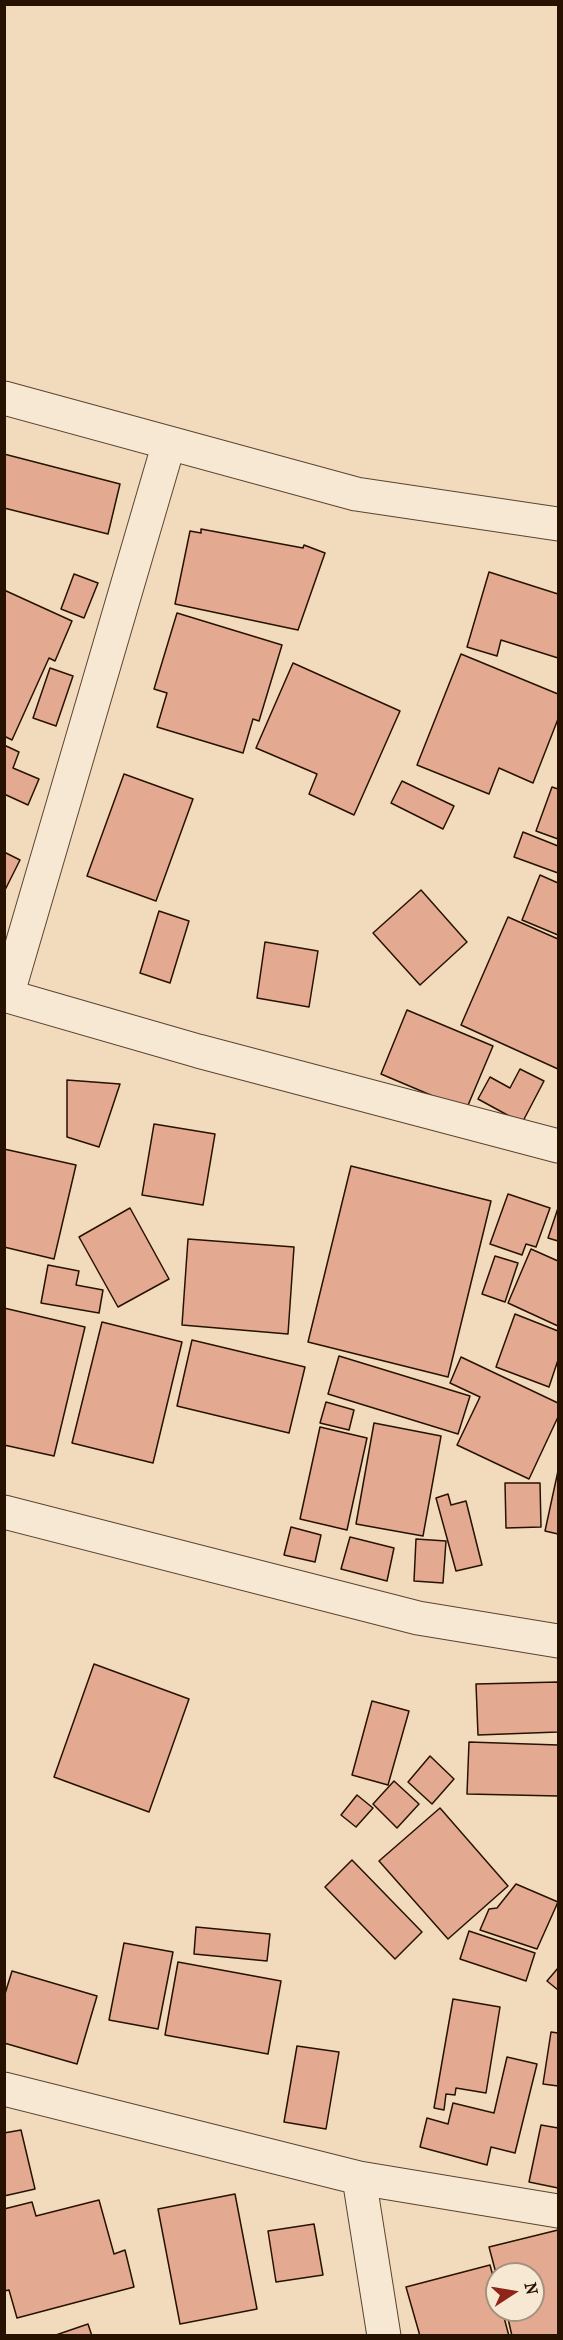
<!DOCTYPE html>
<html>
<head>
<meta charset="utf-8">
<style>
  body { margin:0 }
  #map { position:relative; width:563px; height:2340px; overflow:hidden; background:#f2dbbc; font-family:"IM FELL French Canon",serif }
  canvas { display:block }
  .frame { position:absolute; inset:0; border:6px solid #271201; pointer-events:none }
  .north { position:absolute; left:485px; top:2262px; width:60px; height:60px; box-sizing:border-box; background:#f7e8d3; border:2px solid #a4927f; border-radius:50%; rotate:78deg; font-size:16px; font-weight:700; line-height:24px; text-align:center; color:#271201 }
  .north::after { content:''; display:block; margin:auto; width:21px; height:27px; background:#8f2418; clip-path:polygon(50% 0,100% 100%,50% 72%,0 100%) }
</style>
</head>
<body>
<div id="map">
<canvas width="563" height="2340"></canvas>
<div class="frame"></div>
<div class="north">N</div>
</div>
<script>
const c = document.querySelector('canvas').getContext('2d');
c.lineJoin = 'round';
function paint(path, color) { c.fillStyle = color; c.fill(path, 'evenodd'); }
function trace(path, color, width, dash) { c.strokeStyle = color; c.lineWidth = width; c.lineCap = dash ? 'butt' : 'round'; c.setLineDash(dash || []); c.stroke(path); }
const building = new Path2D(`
  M 4,454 L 120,484 L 108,534 L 4,508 Z
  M 201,529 L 303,548 L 304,545 L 325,553 L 298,630 L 175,604 L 190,531 L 201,533 Z
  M 489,572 L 558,594 L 558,658 L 501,640 L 497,656 L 467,647 Z
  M 74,574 L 98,583 L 84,618 L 61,609 Z
  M 4,590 L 72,621 L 55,661 L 49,658 L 12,740 L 4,736 Z
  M 177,613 L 282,645 L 259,721 L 253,719 L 243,753 L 157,727 L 167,693 L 154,689 Z
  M 461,654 L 558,694 L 558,719 L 533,783 L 499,768 L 489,794 L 417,765 Z
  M 293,663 L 400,711 L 354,815 L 309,794 L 317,774 L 256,748 Z
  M 50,668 L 73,676 L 56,726 L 33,718 Z
  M 4,745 L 19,752 L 13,768 L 39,779 L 28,805 L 4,794 Z
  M 124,774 L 193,799 L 156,901 L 87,876 Z
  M 402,781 L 454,806 L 443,829 L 391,803 Z
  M 552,787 L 558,789 L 558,839 L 536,831 Z
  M 523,832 L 558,846 L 558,873 L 514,857 Z
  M 4,852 L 20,860 L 4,892 Z
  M 540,875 L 558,883 L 558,935 L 522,920 Z
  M 421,890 L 467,942 L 420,985 L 373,933 Z
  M 159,911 L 189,921 L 170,983 L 140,973 Z
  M 508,917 L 558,939 L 558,1069 L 461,1025 Z
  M 265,942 L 318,951 L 309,1007 L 257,998 Z
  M 407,1010 L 493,1046 L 466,1110 L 381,1074 Z
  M 520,1069 L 544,1081 L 522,1123 L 478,1099 L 490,1077 L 510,1088 Z
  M 67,1080 L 120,1084 L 99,1147 L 67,1137 Z
  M 154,1124 L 215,1134 L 203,1205 L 142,1195 Z
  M 4,1149 L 76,1165 L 54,1259 L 4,1247 Z
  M 351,1166 L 491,1201 L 448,1377 L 308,1342 Z
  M 508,1194 L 550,1208 L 536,1247 L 526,1244 L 522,1255 L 490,1244 Z
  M 130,1208 L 169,1279 L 118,1307 L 79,1237 Z
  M 558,1208 L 558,1241 L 548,1238 Z
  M 188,1239 L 294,1247 L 288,1334 L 182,1325 Z
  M 531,1249 L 558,1261 L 558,1326 L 508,1303 Z
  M 495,1256 L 518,1263 L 505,1302 L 482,1294 Z
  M 48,1265 L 79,1271 L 76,1285 L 103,1290 L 99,1313 L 41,1303 Z
  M 4,1308 L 85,1327 L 54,1456 L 4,1445 Z
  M 515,1314 L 558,1331 L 558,1360 L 549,1387 L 496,1367 Z
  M 102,1322 L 182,1342 L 153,1463 L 72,1443 Z
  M 192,1340 L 305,1367 L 289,1433 L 177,1406 Z
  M 339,1356 L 470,1396 L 458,1434 L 328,1394 Z
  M 461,1357 L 558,1403 L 558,1417 L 529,1479 L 457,1445 L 480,1397 L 450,1383 Z
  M 326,1402 L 354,1410 L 349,1430 L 320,1423 Z
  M 374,1423 L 441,1436 L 423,1536 L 356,1524 Z
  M 320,1427 L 367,1438 L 347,1530 L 300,1519 Z
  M 558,1471 L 558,1534 L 545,1531 Z
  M 505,1483 L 540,1483 L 541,1527 L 506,1528 Z
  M 448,1494 L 451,1505 L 466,1501 L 482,1565 L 456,1571 L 436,1498 Z
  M 291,1527 L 321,1535 L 315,1562 L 284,1555 Z
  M 350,1537 L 394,1548 L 387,1581 L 341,1569 Z
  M 416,1539 L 446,1541 L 443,1583 L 414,1581 Z
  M 94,1664 L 189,1699 L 149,1812 L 54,1777 Z
  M 558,1682 L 558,1732 L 478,1735 L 476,1684 Z
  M 372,1701 L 409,1711 L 388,1785 L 352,1775 Z
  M 469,1742 L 558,1745 L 558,1796 L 467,1794 Z
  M 430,1756 L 454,1779 L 432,1804 L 408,1782 Z
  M 394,1781 L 419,1804 L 397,1828 L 373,1804 Z
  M 357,1795 L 373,1808 L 356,1827 L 341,1815 Z
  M 440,1808 L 508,1886 L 448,1939 L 379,1861 Z
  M 352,1860 L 422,1932 L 395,1959 L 325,1887 Z
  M 516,1884 L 558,1902 L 537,1949 L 480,1930 L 489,1909 L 497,1908 Z
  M 196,1927 L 270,1934 L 267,1961 L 194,1954 Z
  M 469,1931 L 535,1953 L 526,1981 L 460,1959 Z
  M 124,1943 L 173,1952 L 158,2029 L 109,2020 Z
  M 178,1962 L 281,1981 L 268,2054 L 165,2035 Z
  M 558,1968 L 558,1990 L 547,1981 Z
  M 12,1971 L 97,1996 L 77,2064 L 4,2043 L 4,1997 Z
  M 453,1999 L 500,2007 L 486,2093 L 456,2088 L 455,2095 L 446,2094 L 444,2110 L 434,2108 Z
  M 551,2032 L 558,2033 L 558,2086 L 543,2084 Z
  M 297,2046 L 339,2052 L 326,2129 L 284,2122 Z
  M 507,2057 L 537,2064 L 515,2153 L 491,2147 L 487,2165 L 420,2147 L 427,2118 L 448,2124 L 453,2103 L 494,2113 Z
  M 541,2125 L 558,2128 L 558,2188 L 529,2182 Z
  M 21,2130 L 35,2189 L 4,2196 L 4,2133 Z
  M 235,2194 L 257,2309 L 180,2324 L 158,2209 Z
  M 99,2200 L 114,2254 L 125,2250 L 134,2287 L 17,2318 L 9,2290 L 4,2291 L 4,2209 L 32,2202 L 36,2216 Z
  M 314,2224 L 323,2275 L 276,2282 L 268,2231 Z
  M 558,2230 L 558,2336 L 512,2336 L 506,2310 L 533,2310 L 533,2274 L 497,2274 L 497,2277 L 489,2247 Z
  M 490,2265 L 497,2291 L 497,2310 L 502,2310 L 509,2336 L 420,2336 L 406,2287 Z
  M 88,2324 L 92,2336 L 53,2336 Z`);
const minor = new Path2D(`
  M 4,398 L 356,494 L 558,524
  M 4,995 L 198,1051 L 558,1146
  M 7,996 L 169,443
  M 4,1512 L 418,1618 L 558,1641
  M 4,2089 L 359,2178 L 558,2211
  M 359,2178 L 384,2336`);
paint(building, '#e4aa91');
trace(building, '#271201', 1.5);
trace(minor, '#5a4430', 35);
trace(minor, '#f7e8d3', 33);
</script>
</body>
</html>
